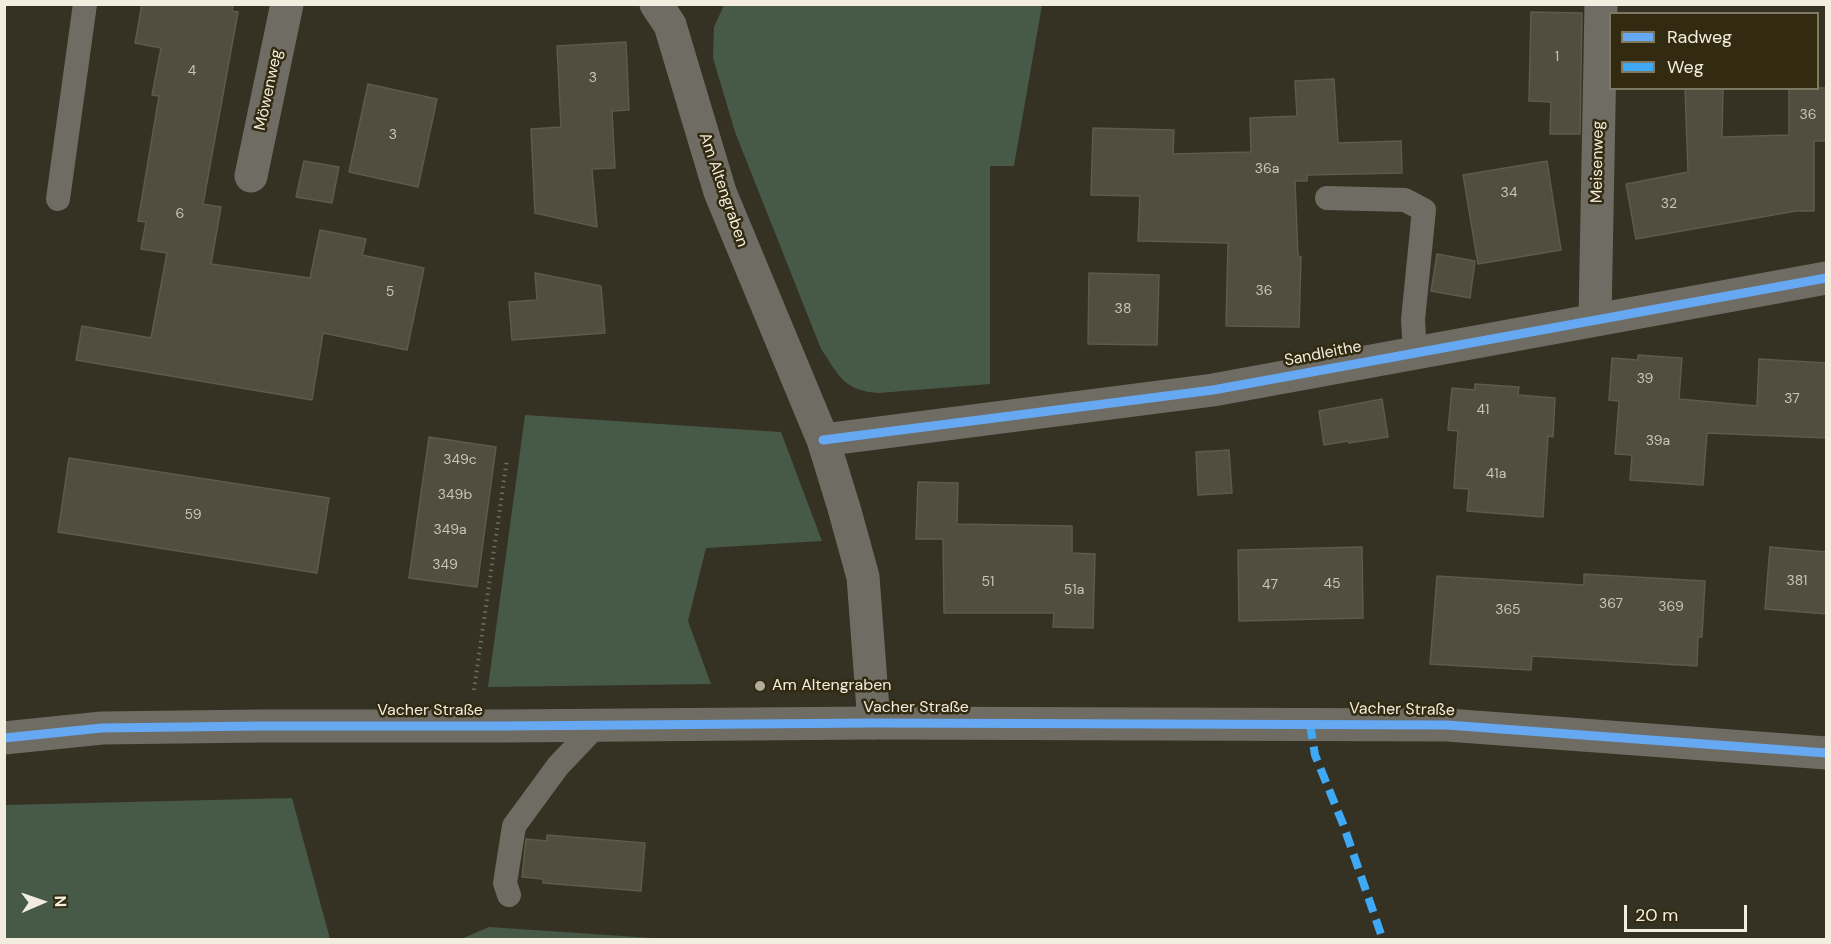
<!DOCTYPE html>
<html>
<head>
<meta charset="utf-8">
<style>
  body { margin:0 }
  #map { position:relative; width:1831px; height:944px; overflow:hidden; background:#353123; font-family:"DM Sans",sans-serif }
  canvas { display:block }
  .frame { position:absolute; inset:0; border:6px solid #f2edde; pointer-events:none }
  .legend { position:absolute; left:1609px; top:12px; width:210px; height:78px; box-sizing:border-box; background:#332b11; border:2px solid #7f7963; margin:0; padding:8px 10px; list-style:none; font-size:18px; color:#f2edde }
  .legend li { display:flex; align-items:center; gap:12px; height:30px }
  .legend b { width:30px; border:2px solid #7f7963 }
  .north { position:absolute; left:12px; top:872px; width:60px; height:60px; -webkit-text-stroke:4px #332b11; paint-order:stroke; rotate:88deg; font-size:16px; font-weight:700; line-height:24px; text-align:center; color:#f2edde }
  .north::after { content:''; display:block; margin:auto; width:21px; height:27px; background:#f2edde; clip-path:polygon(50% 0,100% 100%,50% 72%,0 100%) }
  .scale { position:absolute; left:1624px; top:905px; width:123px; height:27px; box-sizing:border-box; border:3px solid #f2edde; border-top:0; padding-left:8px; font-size:18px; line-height:21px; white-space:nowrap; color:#f2edde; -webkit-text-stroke:4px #332b11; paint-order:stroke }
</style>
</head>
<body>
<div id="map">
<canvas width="1831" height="944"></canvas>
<div class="frame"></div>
<ul class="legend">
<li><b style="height:8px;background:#66a8f1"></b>Radweg</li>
<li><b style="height:8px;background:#3fa9f5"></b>Weg</li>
</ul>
<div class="north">N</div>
<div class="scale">20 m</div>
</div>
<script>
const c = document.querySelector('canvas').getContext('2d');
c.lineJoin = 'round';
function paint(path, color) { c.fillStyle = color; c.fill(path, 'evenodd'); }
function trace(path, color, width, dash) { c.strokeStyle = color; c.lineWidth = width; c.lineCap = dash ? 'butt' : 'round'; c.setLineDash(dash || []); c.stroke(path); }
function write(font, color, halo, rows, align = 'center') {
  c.font = font + ' "DM Sans",sans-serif'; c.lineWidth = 5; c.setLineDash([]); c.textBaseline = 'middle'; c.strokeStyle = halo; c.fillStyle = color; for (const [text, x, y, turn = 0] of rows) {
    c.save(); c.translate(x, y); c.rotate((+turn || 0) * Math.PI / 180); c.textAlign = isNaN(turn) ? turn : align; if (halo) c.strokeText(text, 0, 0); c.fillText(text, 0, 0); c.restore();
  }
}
const green = new Path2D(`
  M 724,5 L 1042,5 L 1014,166 L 990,166 L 990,384 L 879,393 C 844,391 840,377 821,349 L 735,132 L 713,58 L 714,27 Z
  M 525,415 L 781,432 L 822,541 L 706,548 L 688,621 L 711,684 L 488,687 Z
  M 292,798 L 330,939 L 5,939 L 5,805 Z
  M 489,927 L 667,939 L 461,939 Z`);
const building = new Path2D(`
  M 142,4 L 233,4 L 232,11 L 238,12 L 203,204 L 221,207 L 211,264 L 310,278 L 320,230 L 366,239 L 362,255 L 424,268 L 407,350 L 323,333 L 312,400 L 76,360 L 82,326 L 151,338 L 167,253 L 141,249 L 146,222 L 138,221 L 159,96 L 152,95 L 161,48 L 135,43 Z
  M 1531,12 L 1582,13 L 1580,134 L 1550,134 L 1551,102 L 1529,101 Z
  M 626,42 L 629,110 L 612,111 L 615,168 L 592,169 L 597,227 L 535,213 L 531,129 L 561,127 L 557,46 Z
  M 1334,79 L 1338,143 L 1401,141 L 1402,173 L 1307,175 L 1307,181 L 1295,181 L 1298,256 L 1301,257 L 1299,327 L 1226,326 L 1228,243 L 1138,241 L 1140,196 L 1091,195 L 1093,128 L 1174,130 L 1173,154 L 1251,152 L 1250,118 L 1297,116 L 1295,81 Z
  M 368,84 L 437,99 L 418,187 L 349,172 Z
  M 1685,88 L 1723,88 L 1722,137 L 1789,135 L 1789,88 L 1827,88 L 1827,141 L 1814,141 L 1814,211 L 1796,211 L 1636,239 L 1626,184 L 1688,172 Z
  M 304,161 L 339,167 L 332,203 L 296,197 Z
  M 1547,161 L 1561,250 L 1478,264 L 1463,175 Z
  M 1437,254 L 1475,261 L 1470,298 L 1431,291 Z
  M 535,273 L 601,286 L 605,333 L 512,340 L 509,302 L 537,300 Z
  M 1089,273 L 1159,275 L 1157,345 L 1088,344 Z
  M 1638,355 L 1682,358 L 1679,399 L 1757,406 L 1759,359 L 1827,363 L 1827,438 L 1707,433 L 1703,485 L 1630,480 L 1632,455 L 1615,454 L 1619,401 L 1609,400 L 1612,358 L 1638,360 Z
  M 1475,384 L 1519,387 L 1518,395 L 1555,398 L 1553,437 L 1548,436 L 1543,517 L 1467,511 L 1469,489 L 1454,488 L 1458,431 L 1448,430 L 1452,388 L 1475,390 Z
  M 1382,399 L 1388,437 L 1349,443 L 1348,441 L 1324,445 L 1319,411 Z
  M 429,437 L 496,447 L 477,587 L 409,578 Z
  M 1229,450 L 1232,493 L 1198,495 L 1196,452 Z
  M 69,458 L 329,498 L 317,573 L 58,532 Z
  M 918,482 L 958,483 L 957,524 L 1072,526 L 1072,553 L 1095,554 L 1093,628 L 1053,627 L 1054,613 L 944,613 L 943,539 L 916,539 Z
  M 1362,547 L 1363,618 L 1239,621 L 1238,550 Z
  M 1770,547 L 1827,552 L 1827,614 L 1765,609 Z
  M 1584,574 L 1705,581 L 1702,637 L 1698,637 L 1697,666 L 1532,656 L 1531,670 L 1430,664 L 1437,576 L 1584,585 Z
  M 547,835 L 645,843 L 641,891 L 543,883 L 543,879 L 522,877 L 526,839 L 547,841 Z`);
const path = new Path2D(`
  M 474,690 L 507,459`);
const service = new Path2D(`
  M 1327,198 L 1405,200 L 1424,210 L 1413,320 L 1415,352
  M 58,199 L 85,4
  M 509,895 L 505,883 L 514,826 L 558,766 L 596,726`);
const minor = new Path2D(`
  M 656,4 L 670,25 L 720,192 L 823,440 L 844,508 L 863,577 L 874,723
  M 251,176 L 287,4
  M 1595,319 L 1601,4
  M 823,440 L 1213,390 L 1826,278`);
const tertiary = new Path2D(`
  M 4,738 L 102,728 L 260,726 L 504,726 L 874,723 L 1447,725 L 1826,753`);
const quiet = new Path2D(`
  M 1310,724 L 1315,755 L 1343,824 L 1383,940`);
const cycleway = new Path2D(`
  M 823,440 L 1213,390 L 1826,278
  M 4,738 L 102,728 L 260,726 L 504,726 L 874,723 L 1447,725 L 1826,753`);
const markers = [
  [760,686,6,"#b0ab9d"]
];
const numberNames = [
  ["1",1557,57],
  ["4",192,71],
  ["3",593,78],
  ["36",1808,115],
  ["3",393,135],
  ["36a",1267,169],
  ["34",1509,193],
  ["32",1669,204],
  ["6",180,214],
  ["36",1264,291],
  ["5",390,292],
  ["38",1123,309],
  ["39",1645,379],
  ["37",1792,399],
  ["41",1483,410],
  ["39a",1658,441],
  ["349c",460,460],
  ["41a",1496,474],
  ["349b",455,495],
  ["59",193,515],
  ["349a",450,530],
  ["349",445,565],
  ["381",1797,581],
  ["51",988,582],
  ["45",1332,584],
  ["47",1270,585],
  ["51a",1074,590],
  ["367",1611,604],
  ["369",1671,607],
  ["365",1508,610]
];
const streetNames = [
  ["Möwenweg",269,90,-78],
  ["Meisenweg",1598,162,-89],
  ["Am Altengraben",723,190,71],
  ["Sandleithe",1323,354,-11],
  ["Vacher Straße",916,708],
  ["Vacher Straße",1402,710,1],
  ["Vacher Straße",430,711]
];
const poiNames = [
  ["Am Altengraben",772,686]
];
paint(green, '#475947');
paint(building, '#514d3f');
trace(building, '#5d5a4e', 1.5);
trace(path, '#6e6c64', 4, [1.5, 4.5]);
trace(service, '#6f6c64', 24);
trace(minor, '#6f6c64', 33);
trace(tertiary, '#6f6c64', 33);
trace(quiet, '#3fa9f5', 8, [15, 8]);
trace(cycleway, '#66a8f1', 9);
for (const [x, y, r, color] of markers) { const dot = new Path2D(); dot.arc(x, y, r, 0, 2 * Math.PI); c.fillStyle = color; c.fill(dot); trace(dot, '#332b11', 2); }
write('14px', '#cac5b6', null, numberNames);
write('16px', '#f2edde', '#332b11', streetNames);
write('16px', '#f2edde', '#332b11', poiNames, 'left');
</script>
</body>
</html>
